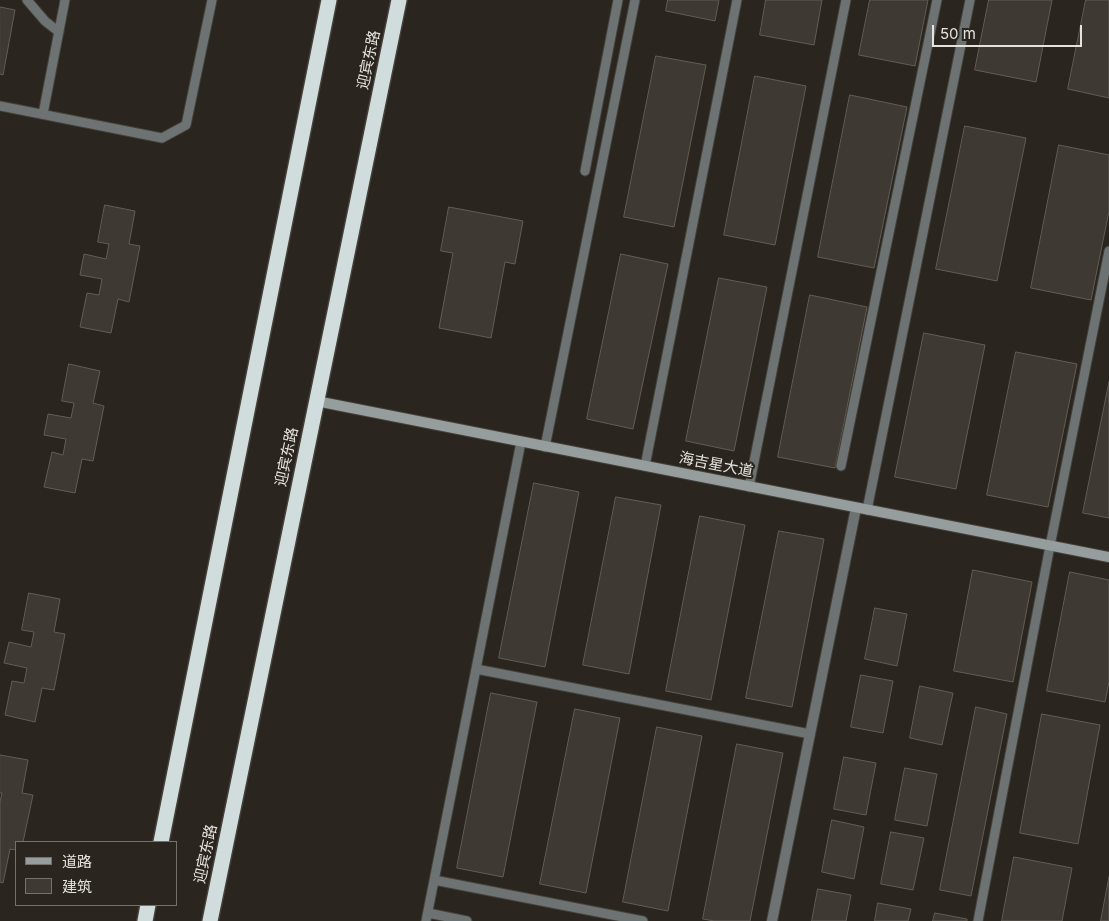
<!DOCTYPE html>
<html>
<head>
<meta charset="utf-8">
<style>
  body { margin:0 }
  #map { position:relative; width:1109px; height:921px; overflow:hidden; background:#2a251f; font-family:Inter,"Noto Sans SC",sans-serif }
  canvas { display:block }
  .legend { position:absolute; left:15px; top:841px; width:162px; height:65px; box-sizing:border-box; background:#2a251f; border:1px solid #75716b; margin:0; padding:6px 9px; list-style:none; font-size:15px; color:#e6e3de }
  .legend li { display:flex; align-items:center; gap:10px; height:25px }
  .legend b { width:25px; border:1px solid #75716b }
  .scale { position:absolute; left:932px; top:25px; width:150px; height:22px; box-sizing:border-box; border:2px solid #e6e3de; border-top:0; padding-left:6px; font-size:15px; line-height:18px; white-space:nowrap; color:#e6e3de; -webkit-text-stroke:4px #2a251f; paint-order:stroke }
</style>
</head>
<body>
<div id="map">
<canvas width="1109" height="921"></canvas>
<ul class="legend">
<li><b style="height:6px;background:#959d9d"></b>道路</li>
<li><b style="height:14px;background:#3e3932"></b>建筑</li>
</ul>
<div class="scale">50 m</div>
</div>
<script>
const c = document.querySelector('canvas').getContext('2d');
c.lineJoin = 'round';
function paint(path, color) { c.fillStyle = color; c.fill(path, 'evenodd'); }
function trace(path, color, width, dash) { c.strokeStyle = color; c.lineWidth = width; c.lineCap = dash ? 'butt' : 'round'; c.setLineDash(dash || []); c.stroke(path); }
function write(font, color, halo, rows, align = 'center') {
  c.font = font + ' Inter,"Noto Sans SC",sans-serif'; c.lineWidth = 4; c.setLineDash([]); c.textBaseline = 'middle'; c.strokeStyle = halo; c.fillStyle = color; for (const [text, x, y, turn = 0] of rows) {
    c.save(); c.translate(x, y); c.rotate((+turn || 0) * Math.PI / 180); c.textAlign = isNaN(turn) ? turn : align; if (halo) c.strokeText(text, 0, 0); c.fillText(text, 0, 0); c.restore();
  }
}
const building = new Path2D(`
  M 668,0 L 719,0 L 715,21 L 666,11 Z
  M 766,0 L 822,0 L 814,45 L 760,35 Z
  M 870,0 L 928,0 L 915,66 L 859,55 Z
  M 989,0 L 1052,0 L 1036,82 L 975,70 Z
  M 1086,0 L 1109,0 L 1109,98 L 1068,89 Z
  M 0,7 L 15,10 L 3,75 L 0,74 Z
  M 656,56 L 706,65 L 674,227 L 624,217 Z
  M 755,76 L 806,86 L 775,245 L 724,235 Z
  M 850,95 L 907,107 L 874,268 L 818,257 Z
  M 965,126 L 1026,138 L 997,281 L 936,269 Z
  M 1059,145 L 1109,155 L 1109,211 L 1091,300 L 1031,288 Z
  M 105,205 L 135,211 L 129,244 L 140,246 L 129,302 L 118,299 L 111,333 L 80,327 L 87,293 L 99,295 L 102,279 L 80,275 L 84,254 L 106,259 L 109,244 L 98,242 Z
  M 449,207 L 523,221 L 515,264 L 505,262 L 491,338 L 439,328 L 453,253 L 441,251 Z
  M 621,254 L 668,264 L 633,429 L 587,419 Z
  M 719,278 L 767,287 L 734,451 L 686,441 Z
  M 810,295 L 867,307 L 835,468 L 778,457 Z
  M 924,333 L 985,345 L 956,489 L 895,477 Z
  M 1016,352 L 1077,364 L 1048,507 L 987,495 Z
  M 69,364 L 100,371 L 93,403 L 104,406 L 93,461 L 82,459 L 75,493 L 44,487 L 52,452 L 63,455 L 66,439 L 44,435 L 48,414 L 71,418 L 74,403 L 62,401 Z
  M 1109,382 L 1109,518 L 1083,513 Z
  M 534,483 L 579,492 L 545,667 L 499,658 Z
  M 616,497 L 661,505 L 629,674 L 583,665 Z
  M 700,516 L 745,525 L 711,700 L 666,691 Z
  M 779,531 L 824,539 L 792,707 L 746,698 Z
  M 973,570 L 1032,582 L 1013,682 L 954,671 Z
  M 1070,572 L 1109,580 L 1109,682 L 1105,702 L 1047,691 Z
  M 29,593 L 60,599 L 54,632 L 65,634 L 54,690 L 42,688 L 35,722 L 5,715 L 12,681 L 24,683 L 27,668 L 4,663 L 9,642 L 31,647 L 34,632 L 22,630 Z
  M 875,608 L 907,614 L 897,666 L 865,659 Z
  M 861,675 L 893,681 L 883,733 L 851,727 Z
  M 920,686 L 953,693 L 942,745 L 910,738 Z
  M 491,693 L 537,702 L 503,877 L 457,868 Z
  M 976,707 L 1007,714 L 971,896 L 940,890 Z
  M 575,709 L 620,718 L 586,893 L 540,884 Z
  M 1042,714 L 1100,725 L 1078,844 L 1020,833 Z
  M 657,727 L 702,736 L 668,911 L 623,902 Z
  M 737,744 L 783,753 L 750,921 L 714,921 L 703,919 Z
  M 0,755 L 28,760 L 22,793 L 33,795 L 23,842 L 16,842 L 16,850 L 10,849 L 3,883 L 0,882 L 0,802 L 2,793 L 0,793 Z
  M 844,757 L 876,763 L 866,815 L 834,809 Z
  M 905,768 L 937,774 L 927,826 L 895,820 Z
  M 832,820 L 864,827 L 854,879 L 822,872 Z
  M 891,832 L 924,838 L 913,890 L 881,884 Z
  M 1014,857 L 1072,868 L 1062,921 L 1002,921 Z
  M 1109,877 L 1109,921 L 1101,921 Z
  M 818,889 L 851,895 L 846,921 L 812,921 Z
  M 878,903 L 911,909 L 908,921 L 875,921 Z
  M 935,913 L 967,919 L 967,921 L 933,921 Z`);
const lane = new Path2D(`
  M 27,0 L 45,21 L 59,32
  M 0,106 L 162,138 L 186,125 L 212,0
  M 43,114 L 65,0
  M 585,171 L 618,0
  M 545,447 L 635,0
  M 645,466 L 737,0
  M 841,466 L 937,0
  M 749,487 L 846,0
  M 867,510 L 970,0
  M 476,669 L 810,734
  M 434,880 L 643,921
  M 428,913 L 467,921
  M 426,921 L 521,442
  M 978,921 L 1050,546 L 1109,251`);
const street = new Path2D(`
  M 772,921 L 856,508`);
const secondary = new Path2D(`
  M 316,401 L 1109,557`);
const highway = new Path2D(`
  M 161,842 L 329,0
  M 145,921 L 148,905
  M 210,921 L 399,0`);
const streetNames = [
  ["迎宾东路",369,60,-78],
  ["迎宾东路",287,457,-78],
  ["海吉星大道",716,465,11],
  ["迎宾东路",206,854,-78]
];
paint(building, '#3e3932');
trace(building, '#625d56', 1);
trace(lane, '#44403a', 11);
trace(street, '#44403a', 12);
trace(secondary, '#44403a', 12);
trace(highway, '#44403a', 18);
trace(lane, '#6d7272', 9);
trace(street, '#6d7272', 10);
trace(secondary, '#959d9d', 10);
trace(highway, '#d1dddd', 15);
write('15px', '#e6e3de', '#2a251f', streetNames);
</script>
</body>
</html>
